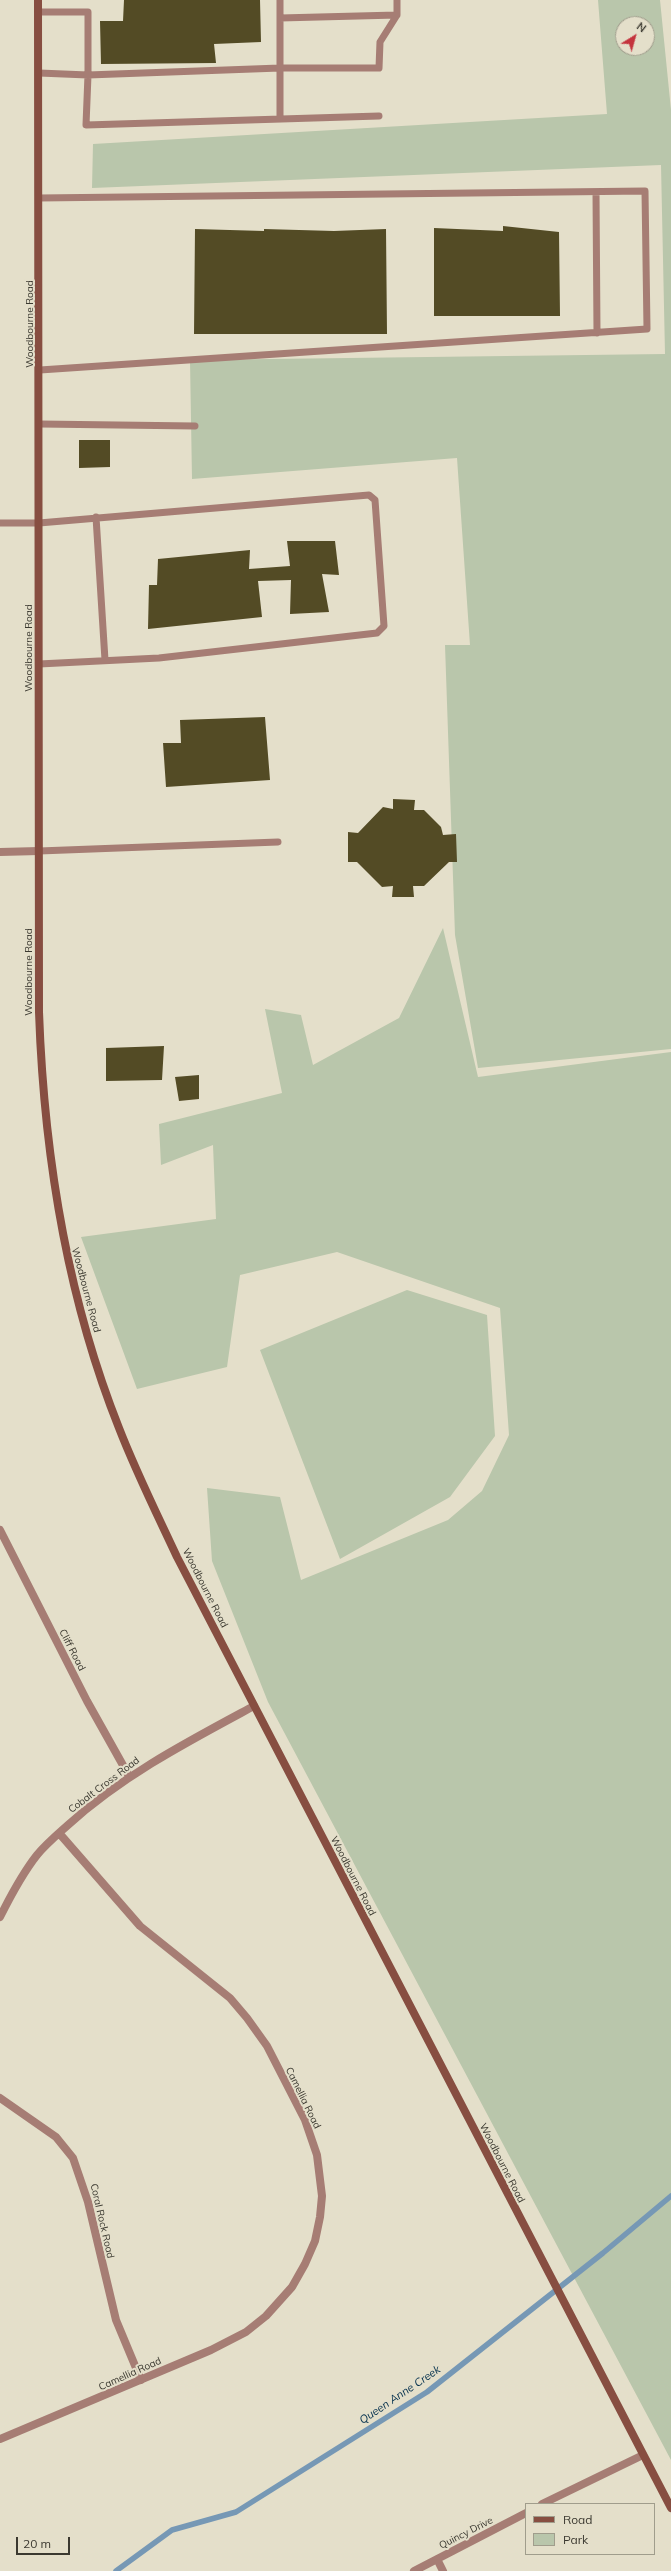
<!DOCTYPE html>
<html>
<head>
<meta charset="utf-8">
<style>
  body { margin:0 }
  #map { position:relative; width:671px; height:2571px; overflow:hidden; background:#e4dfca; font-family:Mulish,sans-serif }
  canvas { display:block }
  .legend { position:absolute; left:525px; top:2503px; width:130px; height:52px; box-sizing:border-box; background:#e4dfca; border:1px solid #a09d8c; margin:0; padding:5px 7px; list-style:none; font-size:12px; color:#3b3930 }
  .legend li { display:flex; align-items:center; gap:8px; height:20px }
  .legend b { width:20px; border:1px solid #a09d8c }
  .north { position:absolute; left:615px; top:16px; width:40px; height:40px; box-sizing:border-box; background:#e4dfca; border:1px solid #a09d8c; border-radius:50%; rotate:37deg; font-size:11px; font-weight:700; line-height:16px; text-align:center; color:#3b3930 }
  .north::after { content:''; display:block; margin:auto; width:14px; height:18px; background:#c4343d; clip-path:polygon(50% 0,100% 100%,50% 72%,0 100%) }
  .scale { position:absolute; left:16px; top:2537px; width:54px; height:18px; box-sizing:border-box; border:2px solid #3b3930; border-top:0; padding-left:5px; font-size:12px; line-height:14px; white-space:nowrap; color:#3b3930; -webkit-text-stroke:3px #e4dfca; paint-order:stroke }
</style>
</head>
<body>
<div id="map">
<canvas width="671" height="2571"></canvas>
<ul class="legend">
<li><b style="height:5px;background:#874e41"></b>Road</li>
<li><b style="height:11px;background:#b9c6ab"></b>Park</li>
</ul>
<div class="north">N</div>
<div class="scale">20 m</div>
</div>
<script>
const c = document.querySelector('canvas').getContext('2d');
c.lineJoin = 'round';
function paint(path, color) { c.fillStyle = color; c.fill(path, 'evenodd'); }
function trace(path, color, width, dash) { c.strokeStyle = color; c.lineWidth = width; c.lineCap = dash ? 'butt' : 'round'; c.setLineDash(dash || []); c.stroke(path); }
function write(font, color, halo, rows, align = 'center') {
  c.font = font + ' Mulish,sans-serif'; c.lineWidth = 4; c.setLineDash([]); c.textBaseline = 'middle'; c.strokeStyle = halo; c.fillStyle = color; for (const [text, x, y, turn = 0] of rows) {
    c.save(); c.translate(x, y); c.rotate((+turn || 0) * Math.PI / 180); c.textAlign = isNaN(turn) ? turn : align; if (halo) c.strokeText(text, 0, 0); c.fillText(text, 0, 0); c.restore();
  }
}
const green = new Path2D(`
  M 598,0 L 660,0 L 671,110 L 671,1049 L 478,1068 L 455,935 L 445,645 L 470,645 L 457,458 L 192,479 L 190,360 L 665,354 L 661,165 L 92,188 L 93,144 L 607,114 ZM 623,24 L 647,24 L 647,48 L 623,48 Z
  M 443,928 L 478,1077 L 671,1052 L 671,2460 L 268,1702 L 212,1561 L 207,1488 L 280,1497 L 301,1580 L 448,1520 L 482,1491 L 509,1435 L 500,1308 L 337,1252 L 240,1275 L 227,1367 L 137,1389 L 81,1237 L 216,1219 L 213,1145 L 161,1165 L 159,1124 L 282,1093 L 265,1009 L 301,1015 L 313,1065 L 399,1018 Z
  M 407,1290 L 487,1315 L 495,1436 L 450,1497 L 340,1559 L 260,1350 Z`);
const stream = new Path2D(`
  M 116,2571 L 172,2530 L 236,2512 L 427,2392 L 603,2253 L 671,2196`);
const building = new Path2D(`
  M 124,0 L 260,0 L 261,42 L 214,44 L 216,63 L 101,64 L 100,21 L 123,21 Z
  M 503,226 L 559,232 L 560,316 L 434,316 L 434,228 L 503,231 Z
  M 195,229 L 264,231 L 264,229 L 334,231 L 386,229 L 387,334 L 194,334 Z
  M 79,440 L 110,440 L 110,467 L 79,468 Z
  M 287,541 L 335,541 L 339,575 L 322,574 L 329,612 L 290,614 L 291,580 L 258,581 L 262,617 L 148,629 L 149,585 L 157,585 L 158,559 L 250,550 L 249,569 L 290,566 Z
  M 265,717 L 270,780 L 166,787 L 163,743 L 181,743 L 180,720 Z
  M 393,799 L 415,800 L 414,810 L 424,810 L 441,827 L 443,835 L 456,834 L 457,862 L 449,862 L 424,886 L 413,886 L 414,897 L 392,897 L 393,886 L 382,887 L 357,862 L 348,862 L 348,832 L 358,833 L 383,807 L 393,809 Z
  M 164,1046 L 162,1080 L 106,1081 L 106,1048 Z
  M 199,1075 L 199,1099 L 179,1101 L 175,1077 Z`);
const service = new Path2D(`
  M 38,12 L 88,12 L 88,75 L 280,68 L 379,68 L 380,42 L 397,15 L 397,0
  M 280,18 L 397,15
  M 39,73 L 88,75 L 86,125 L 379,116
  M 280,119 L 280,0
  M 596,192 L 597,333
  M 39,198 L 645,191 L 647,329 L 40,370
  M 40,424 L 195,426
  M 96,517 L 105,660
  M 0,523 L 39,523 L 369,495 L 375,500 L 384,626 L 377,633 L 159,658 L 39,664
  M 39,851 L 278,842`);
const minor = new Path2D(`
  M 0,852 L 39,851
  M 0,1530 L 87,1701 L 129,1776
  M 0,1917 C 11,1895 22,1874 37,1855 C 46,1844 58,1834 68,1825 C 123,1775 189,1741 254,1706
  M 0,2098 L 56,2137 L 73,2158 L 88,2202 L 116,2320 L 141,2380
  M 0,2439 L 211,2350 L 246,2332 L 266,2316 L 292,2287 L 305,2264 L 315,2241 L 320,2217 L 322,2196 L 317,2155 L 305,2120 L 267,2046 L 247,2018 L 230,1998 L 140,1926 L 59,1833
  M 542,2504 L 643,2455
  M 437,2559 L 443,2571
  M 414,2571 L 526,2513`);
const secondary = new Path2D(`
  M 38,0 L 39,1012 C 44,1154 66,1295 119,1428 C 136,1472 157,1514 177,1557 L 671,2508`);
const streetNames = [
  ["Woodbourne Road",30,324,-90],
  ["Woodbourne Road",29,648,-90],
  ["Woodbourne Road",29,972,-90],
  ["Woodbourne Road",86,1290,75],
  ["Woodbourne Road",205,1588,63],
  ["Cliff Road",72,1650,63],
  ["Cobalt Cross Road",104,1785,-37],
  ["Woodbourne Road",353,1876,63],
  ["Camellia Road",303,2098,64],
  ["Woodbourne Road",502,2163,63],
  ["Coral Rock Road",102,2221,77],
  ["Camellia Road",130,2374,-24],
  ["Quincy Drive",466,2533,-27]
];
const waterNames = [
  ["Queen Anne Creek",400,2395,-34]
];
paint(green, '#b9c6ab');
trace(stream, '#7698b5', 5.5);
paint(building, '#534b25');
trace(service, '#a67d74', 7);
trace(minor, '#a67d74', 8);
trace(secondary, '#874e41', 8);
write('10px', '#3b3930', '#e4dfca', streetNames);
write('italic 11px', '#03304d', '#e4dfca', waterNames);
</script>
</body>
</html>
